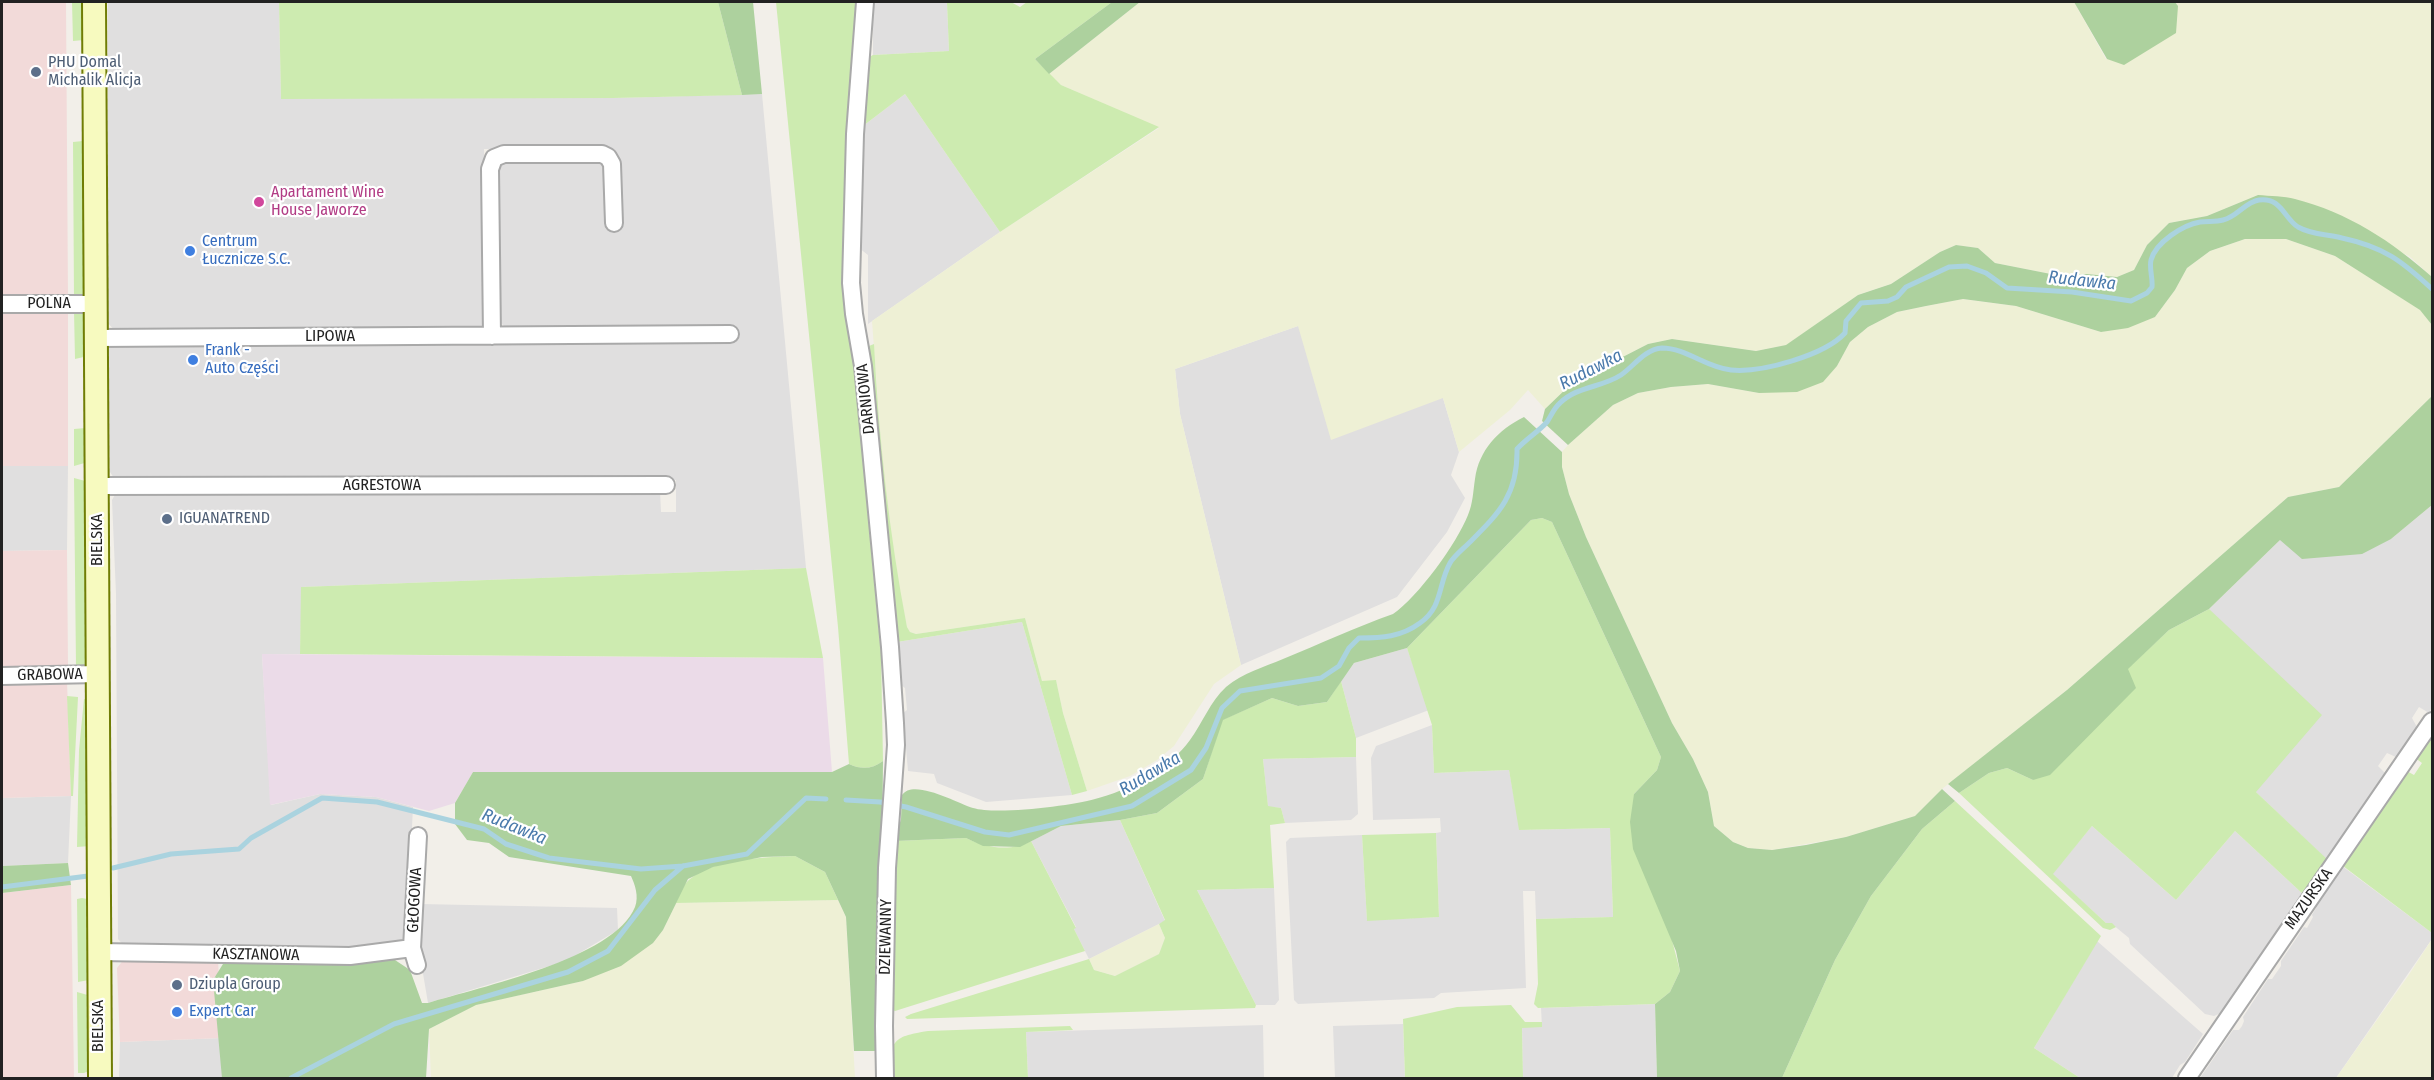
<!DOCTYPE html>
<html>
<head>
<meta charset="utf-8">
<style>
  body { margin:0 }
  #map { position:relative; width:2434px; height:1080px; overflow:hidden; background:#f2efe9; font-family:"Fira Sans Condensed",sans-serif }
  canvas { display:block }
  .frame { position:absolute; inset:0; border:3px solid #222; pointer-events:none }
</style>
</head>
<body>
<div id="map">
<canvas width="2434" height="1080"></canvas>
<div class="frame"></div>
</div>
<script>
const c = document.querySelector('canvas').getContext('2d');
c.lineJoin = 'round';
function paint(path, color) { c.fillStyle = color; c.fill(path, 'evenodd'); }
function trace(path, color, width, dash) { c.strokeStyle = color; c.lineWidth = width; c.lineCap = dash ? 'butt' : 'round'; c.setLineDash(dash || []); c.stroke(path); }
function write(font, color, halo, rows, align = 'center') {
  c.font = font + ' "Fira Sans Condensed",sans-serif'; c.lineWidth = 4.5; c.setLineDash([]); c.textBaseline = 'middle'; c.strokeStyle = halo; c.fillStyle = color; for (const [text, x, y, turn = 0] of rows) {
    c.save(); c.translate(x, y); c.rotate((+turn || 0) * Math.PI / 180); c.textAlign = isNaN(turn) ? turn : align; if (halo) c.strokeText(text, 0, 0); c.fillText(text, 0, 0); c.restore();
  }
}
const residential = new Path2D(`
  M 108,2 L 279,2 L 281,98 L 613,98 L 762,94 L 806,568 L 302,587 L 300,654 L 262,654 L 271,805 L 320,794 L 376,797 L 413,807 L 406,945 L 349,953 L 125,947 L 118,939 L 116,594 L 112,500 L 116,493 L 660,491 L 661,512 L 676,512 L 676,480 L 121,480 L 114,478 L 110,472 L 108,347 L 113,343 L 510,332 L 499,321 L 498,163 L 505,157 L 603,162 L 607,167 L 610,231 L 618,231 L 615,149 L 484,149 L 487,328 L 114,330 L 108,323 Z
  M 873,2 L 985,2 L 947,3 L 949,51 L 873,55 Z
  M 905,94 L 1000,232 L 868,324 L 868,255 L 859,248 L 863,126 Z
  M 1298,326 L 1443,398 L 1459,452 L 1451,475 L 1465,498 L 1447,532 L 1397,597 L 1241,665 L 1180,414 L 1175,369 Z
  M 2,466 L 68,466 L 67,550 L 2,551 Z
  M 2432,505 L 2432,707 L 2429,713 L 2419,707 L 2412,718 L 2418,729 L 2398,758 L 2387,753 L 2378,766 L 2386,774 L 2326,859 L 2256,792 L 2209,609 L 2280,540 L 2391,539 Z
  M 1022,622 L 1072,795 L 986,802 L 937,783 L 934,774 L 908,771 L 903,713 L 907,710 L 905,688 L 901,685 L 897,642 Z
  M 1407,648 L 1429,710 L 1356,738 L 1341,681 L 1354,663 Z
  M 1432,725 L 1434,773 L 1509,770 L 1520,830 L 1610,828 L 1613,917 L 1536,919 L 1535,891 L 1523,891 L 1526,988 L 1441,993 L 1434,998 L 1298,1004 L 1294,1000 L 1286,842 L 1290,838 L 1362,835 L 1367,920 L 1439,917 L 1436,833 L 1441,832 L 1440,818 L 1373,820 L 1371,758 L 1376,746 Z
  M 1356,757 L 1358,814 L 1351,820 L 1285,823 L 1281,808 L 1268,807 L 1263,759 Z
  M 71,796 L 68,863 L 2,866 L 2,798 Z
  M 1120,820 L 1165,921 L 1089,959 L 1074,929 L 1076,927 L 1031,841 L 1061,826 Z
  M 2092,826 L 2176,900 L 2235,831 L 2305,896 L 2221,1013 L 2214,1016 L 2205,1014 L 2130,944 L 2129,938 L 2112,924 L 2106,923 L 2052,874 Z
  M 2342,866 L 2432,933 L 2432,939 L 2336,1078 L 2200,1078 L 2233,1030 L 2239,1030 L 2242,1026 L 2244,1021 L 2243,1017 L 2268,979 L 2272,979 L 2281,966 L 2281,961 L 2304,927 L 2307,928 L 2313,917 L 2312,915 L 2316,908 L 2315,907 Z
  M 1274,888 L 1279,1000 L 1275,1005 L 1256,1005 L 1197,890 Z
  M 420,904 L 617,908 L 618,930 L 566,961 L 428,1003 L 418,944 Z
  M 2097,941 L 2203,1034 L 2185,1062 L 2180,1065 L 2172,1078 L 2080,1078 L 2034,1048 Z
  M 1655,1004 L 1657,1078 L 1523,1078 L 1522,1027 L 1542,1027 L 1541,1008 Z
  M 1403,1024 L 1405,1078 L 1335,1078 L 1333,1026 Z
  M 1263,1025 L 1264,1078 L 1028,1078 L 1026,1032 Z
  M 222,1038 L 227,1078 L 119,1078 L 120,1042 Z`);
const commercial = new Path2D(`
  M 2,2 L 66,2 L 68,298 L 2,299 Z
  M 2,310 L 68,310 L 68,466 L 2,466 Z
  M 67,550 L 68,666 L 2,667 L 2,551 Z
  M 67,681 L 71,796 L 2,798 L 2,683 Z
  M 71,885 L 74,1078 L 2,1078 L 2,893 Z
  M 124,959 L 218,960 L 222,1038 L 120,1042 L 117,968 Z`);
const industrial = new Path2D(`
  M 262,654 L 823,658 L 832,772 L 473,772 L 455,803 L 429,811 L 376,797 L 320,794 L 270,805 Z`);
const farmland = new Path2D(`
  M 1140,2 L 2074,2 L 2106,59 L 2178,6 L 2175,2 L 2432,2 L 2432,277 L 2409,256 L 2258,195 L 2207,216 L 2169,223 L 2147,245 L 2134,270 L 2117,277 L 2087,274 L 2061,276 L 1995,263 L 1978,248 L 1956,245 L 1940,252 L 1891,284 L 1858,295 L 1787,345 L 1756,351 L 1672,339 L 1648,344 L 1572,383 L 1545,409 L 1528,390 L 1510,410 L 1459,452 L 1443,398 L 1331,440 L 1298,326 L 1175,369 L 1180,414 L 1241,665 L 1214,684 L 1174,746 L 1157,760 L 1130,776 L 1087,791 L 1063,713 L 1056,681 L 1042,681 L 1025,618 L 916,634 L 910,632 L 907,627 L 895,568 L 883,468 L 872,321 L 1000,232 L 1159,128 L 1061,85 L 1049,74 Z
  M 2245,239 L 2286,239 L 2335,256 L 2421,310 L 2432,325 L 2432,396 L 2339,487 L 2288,497 L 2067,690 L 1942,789 L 1915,816 L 1846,837 L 1772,850 L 1748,848 L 1733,842 L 1714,826 L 1708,792 L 1693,759 L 1672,723 L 1586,537 L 1569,494 L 1562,467 L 1562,452 L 1568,445 L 1613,405 L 1638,393 L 1671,387 L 1708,384 L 1759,393 L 1837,366 L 1850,342 L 1868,327 L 1897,312 L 1926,306 L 1962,299 L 2016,306 L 2101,332 L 2155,317 L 2175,290 L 2187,268 L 2210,251 Z
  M 838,900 L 846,917 L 855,1078 L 431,1078 L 429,1029 L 475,1005 L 583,981 L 663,930 L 676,903 Z
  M 1159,924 L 1165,938 L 1159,954 L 1115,976 L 1094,970 L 1089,959 Z
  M 2432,939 L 2432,1078 L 2336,1078 L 2408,976 Z`);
const grass = new Path2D(`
  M 72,2 L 86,2 L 84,40 L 73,41 Z
  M 279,2 L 718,2 L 742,95 L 613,98 L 281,99 Z
  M 776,2 L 860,2 L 846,283 L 881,653 L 883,761 C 872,769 862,770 849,764 L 838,627 Z
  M 1011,2 L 1020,7 L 1027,2 L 1112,2 L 1035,59 L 1061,85 L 1159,127 L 1000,232 L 905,94 L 863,126 L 867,58 L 873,55 L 949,51 L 947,3 Z
  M 83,141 L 87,144 L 85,295 L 74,298 L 73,142 Z
  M 74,311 L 88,315 L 88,356 L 75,359 Z
  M 874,344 C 879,439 889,533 907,627 L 910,632 L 916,634 L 1025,618 L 1042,681 L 1056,680 L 1063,713 L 1087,791 L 1072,795 L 1022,622 L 897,642 L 868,358 L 869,346 Z
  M 86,428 L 88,462 L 74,466 L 74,429 Z
  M 74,478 L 89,482 L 87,665 L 76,667 Z
  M 1542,518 L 1552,522 L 1661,757 L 1657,770 L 1634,794 L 1680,971 L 1670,992 L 1655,1004 L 1538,1008 L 1534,1004 L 1538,984 L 1536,919 L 1613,917 L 1610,828 L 1519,830 L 1509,770 L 1434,773 L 1432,725 L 1407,648 L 1531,520 Z
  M 806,568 L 823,658 L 300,654 L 301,587 Z
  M 2209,609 L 2322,715 L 2256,792 L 2329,861 L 2305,896 L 2235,831 L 2176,900 L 2092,826 L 2053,874 L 2106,923 L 2112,923 L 2116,927 L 2110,930 L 2103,928 L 1959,793 L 1989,773 L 2007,768 L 2033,780 L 2127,669 L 2169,630 Z
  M 1341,681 L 1356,738 L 1356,757 L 1263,759 L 1268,806 L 1281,808 L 1285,823 L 1270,825 L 1274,888 L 1197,890 L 1256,1005 L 1255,1008 L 907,1019 L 905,1017 L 911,1014 L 1089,959 L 1094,970 L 1115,976 L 1159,954 L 1165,938 L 1159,924 L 1165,920 L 1120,820 L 1157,813 L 1203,779 L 1222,720 L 1272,698 L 1298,706 L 1327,702 Z
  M 67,696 L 78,697 L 73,796 L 71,796 Z
  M 84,699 L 87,700 L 90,846 L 77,847 L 79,750 Z
  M 2432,730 L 2432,933 L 2343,866 L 2405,770 L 2414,775 L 2422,763 L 2414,757 Z
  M 1955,801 L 2101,936 L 2034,1048 L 2080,1078 L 1782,1078 L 1835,960 L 1871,896 L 1922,829 Z
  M 1436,833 L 1439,917 L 1367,921 L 1362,835 Z
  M 966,838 C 986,848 1011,852 1031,841 L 1076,928 L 1074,929 L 1085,951 L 895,1011 L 890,1009 L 895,841 Z
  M 795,856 L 825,872 L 838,900 L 676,903 C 679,896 683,884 690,879 C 714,859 765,857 795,856 Z
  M 82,898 L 87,899 L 90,904 L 89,980 L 78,982 L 77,899 Z
  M 77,992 L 91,996 L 91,1070 L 84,1073 L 78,1073 Z
  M 1511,1005 L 1525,1022 L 1542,1022 L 1542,1027 L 1522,1028 L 1523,1078 L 1405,1078 L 1403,1019 L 1457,1007 Z
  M 1070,1026 L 1073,1030 L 1026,1032 L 1028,1078 L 890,1078 C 891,1041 890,1037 928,1031 Z`);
const forest = new Path2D(`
  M 718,2 L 753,2 L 762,94 L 742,95 Z
  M 1112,2 L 1140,2 L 1049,74 L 1035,59 Z
  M 2074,2 L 2175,2 L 2178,6 L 2176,33 L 2124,65 L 2107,59 Z
  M 2258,195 C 2270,196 2284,196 2295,199 C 2347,212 2393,242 2432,277 L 2432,325 L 2420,310 L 2335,256 L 2286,239 L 2245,239 L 2210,251 L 2187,268 L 2175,290 L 2155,317 L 2128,328 L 2101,332 L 2016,306 L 1963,299 L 1926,306 L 1897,312 L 1868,327 L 1850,342 L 1837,366 L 1823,382 L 1797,392 L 1759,393 L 1708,384 L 1671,387 L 1638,393 L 1613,405 L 1568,445 L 1542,421 L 1545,409 L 1572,383 L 1648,344 L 1672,339 L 1756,351 L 1786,345 L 1858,295 L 1891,284 L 1940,252 L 1956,245 L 1978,248 L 1995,263 L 2061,276 L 2087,274 L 2117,277 L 2134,270 L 2147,245 L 2169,223 L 2207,216 Z
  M 2432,396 L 2432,505 L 2391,539 L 2362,554 L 2302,559 L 2280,540 L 2209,609 L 2169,630 L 2128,669 L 2136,688 L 2050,775 L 2033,780 L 2007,768 L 1989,773 L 1959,793 L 1948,784 L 2067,690 L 2288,497 L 2339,487 Z
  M 1524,417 L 1562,452 L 1562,467 L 1569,494 L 1586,537 L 1672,723 L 1693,759 L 1708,792 L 1714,826 L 1733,842 L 1748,848 L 1772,850 L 1806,845 L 1846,837 L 1915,816 L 1942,789 L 1955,801 L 1922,829 L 1871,896 L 1835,960 L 1782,1078 L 1657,1078 L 1655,1004 L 1670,992 L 1680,971 L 1676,951 L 1633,849 L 1630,822 L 1634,794 L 1657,770 L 1661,757 L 1552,522 L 1542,518 L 1531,520 L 1407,648 L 1354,663 L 1327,702 L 1298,706 L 1272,698 L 1223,720 L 1203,779 L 1157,813 L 1120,820 L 1061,826 L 1020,847 L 983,846 L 966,838 L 895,841 L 901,819 L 902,795 C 913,778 957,803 973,808 C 996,815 1071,806 1095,799 C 1128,791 1171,767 1190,740 C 1203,722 1210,702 1226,687 C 1243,673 1264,667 1283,659 C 1320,644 1356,627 1393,614 C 1418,597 1457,543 1468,515 C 1473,503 1473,492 1475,479 C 1479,450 1498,430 1524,417 Z
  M 883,761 L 880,1051 L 854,1051 L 846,917 L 825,872 L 795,856 L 762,857 L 713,867 L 688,879 L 663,930 L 653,943 L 621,966 L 583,981 L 476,1005 L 429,1029 L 426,1078 L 222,1078 L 213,980 L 223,964 L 235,960 L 389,956 L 410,970 L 422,1003 L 428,1003 C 479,987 614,959 635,907 C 639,896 635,885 631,876 L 509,857 L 489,843 L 467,840 L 455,824 L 455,803 L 473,772 L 832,772 L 849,764 C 862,770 872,769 883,761 Z
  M 68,863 L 71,885 L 2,893 L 2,866 Z`);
const stream = new Path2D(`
  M 846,800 L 880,802 L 906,807 L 985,832 L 1009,835 L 1132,806 L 1191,770 L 1206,748 L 1222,708 L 1240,691 L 1321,678 L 1339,666 L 1349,648 L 1359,638 C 1382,638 1401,637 1420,623 C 1443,607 1438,584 1450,563 C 1454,556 1463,549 1469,543 C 1499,513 1518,495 1517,449 C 1526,439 1538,432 1547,422 C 1551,416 1554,408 1560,403 C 1577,386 1601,388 1621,375 C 1633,367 1645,349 1662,348 C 1686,348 1707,368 1731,370 C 1762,373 1825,355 1845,333 L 1846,321 L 1861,303 L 1888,301 L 1897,297 L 1906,287 L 1949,267 L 1967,266 L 1986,273 L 2007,288 L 2072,292 L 2131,301 L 2147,293 L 2152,287 C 2153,279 2149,268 2151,260 C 2156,242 2183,225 2200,222 C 2208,221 2216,222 2223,220 C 2237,217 2245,202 2259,200 C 2281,197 2284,218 2298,227 C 2312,235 2327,234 2342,238 C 2384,247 2402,261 2432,289
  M 113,868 L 171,854 L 239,849 L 251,838 L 322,798 L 377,802 L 484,829 L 506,844 L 549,858 L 641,869 L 683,866 L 747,854 L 806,798 L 826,799
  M 2,887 L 88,876
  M 291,1078 L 394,1024 L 568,972 L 608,951 L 655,890 L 683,866`);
const street = new Path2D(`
  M 865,2 L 855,134 L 851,283 L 854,314 L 863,366 L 890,647 L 895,723 L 896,745 L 887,868 L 884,1026 L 885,1078
  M 2,304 L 96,304
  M 492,336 L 490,169 L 494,158 L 504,154 L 602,154 L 608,157 L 612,164 L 614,223
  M 97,338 L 730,334
  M 97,486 L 666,485
  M 2,676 L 98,674
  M 99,952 L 350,956 L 412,948
  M 417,965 L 412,948 L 418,836
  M 2187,1078 L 2432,721`);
const secondary = new Path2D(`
  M 94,2 L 100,1078`);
const markers = [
  [36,72,6,"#5c6f8a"],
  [259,202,6,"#d1479c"],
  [190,251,6,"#3f7fe0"],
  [193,360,6,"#3f7fe0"],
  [167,519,6,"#5c6f8a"],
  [177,985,6,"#5c6f8a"],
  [177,1012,6,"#3f7fe0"]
];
const serviceNames = [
  ["PHU Domal",48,63],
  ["Michalik Alicja",48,81],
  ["IGUANATREND",179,519],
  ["Dziupla Group",189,985]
];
const hotelNames = [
  ["Apartament Wine",271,193],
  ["House Jaworze",271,211]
];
const shopNames = [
  ["Centrum",202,242],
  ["Łucznicze S.C.",202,260],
  ["Frank -",205,351],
  ["Auto Części",205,369],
  ["Expert Car",189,1012]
];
const streetNames = [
  ["POLNA",49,304],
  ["LIPOWA",330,337],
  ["DARNIOWA",866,399,-96],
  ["AGRESTOWA",382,486],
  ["BIELSKA",98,540,-90],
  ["GRABOWA",50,675,-1],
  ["MAZURSKA",2309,899,-55],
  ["GŁOGOWA",415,900,-87],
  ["DZIEWANNY",886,937,-89],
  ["KASZTANOWA",256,955,1],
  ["BIELSKA",99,1026,-90]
];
const waterNames = [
  ["Rudawka",2082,281,6],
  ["Rudawka",1591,370,-27],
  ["Rudawka",1150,774,-31],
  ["Rudawka",514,827,22]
];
paint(residential, '#e0dfdf');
paint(commercial, '#f2dad9');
paint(industrial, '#ebdbe8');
paint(farmland, '#eef0d5');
paint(grass, '#cdebb0');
paint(forest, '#add19e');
trace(stream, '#aad3df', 5);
trace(street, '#a9a9a9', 20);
trace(secondary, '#707d05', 26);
trace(street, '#fff', 16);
trace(secondary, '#f7fabf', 22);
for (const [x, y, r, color] of markers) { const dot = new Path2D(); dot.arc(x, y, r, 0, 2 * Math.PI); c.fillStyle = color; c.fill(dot); trace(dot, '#fff', 2); }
write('16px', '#4e5e75', '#fff', serviceNames, 'left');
write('16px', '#b23c85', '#fff', hotelNames, 'left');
write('16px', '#366cbe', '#fff', shopNames, 'left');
write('16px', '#222', '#fff', streetNames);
write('italic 18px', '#4a7aab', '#fff', waterNames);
</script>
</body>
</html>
